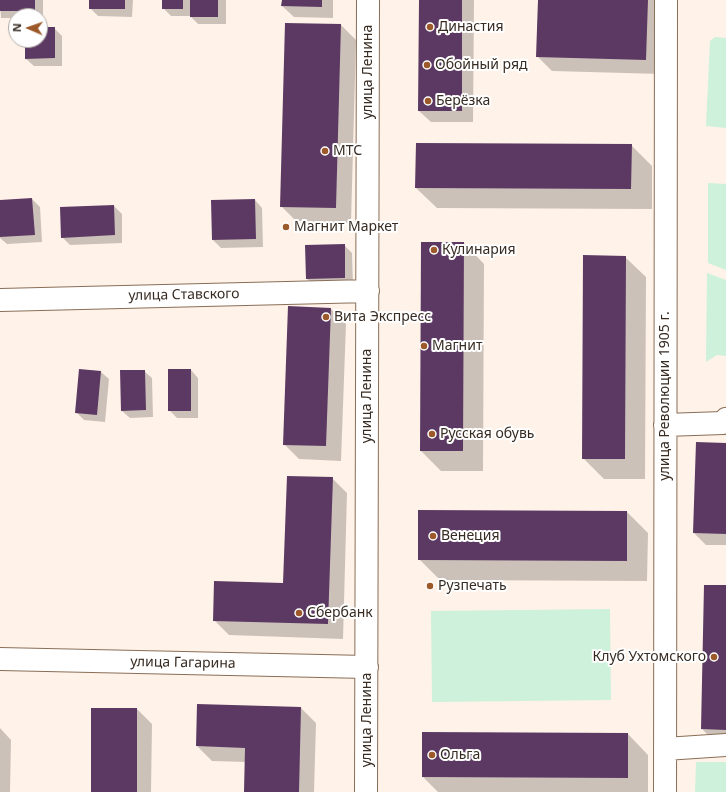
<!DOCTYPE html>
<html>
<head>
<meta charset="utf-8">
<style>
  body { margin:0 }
  #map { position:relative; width:726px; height:792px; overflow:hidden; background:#fff2e8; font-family:"Noto Sans",sans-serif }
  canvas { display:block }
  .north { position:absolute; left:8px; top:8px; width:40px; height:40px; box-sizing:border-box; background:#fff; border:1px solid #afaaa7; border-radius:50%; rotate:272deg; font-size:11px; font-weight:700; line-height:16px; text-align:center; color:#372b22 }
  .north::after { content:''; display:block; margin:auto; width:14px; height:18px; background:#9c5929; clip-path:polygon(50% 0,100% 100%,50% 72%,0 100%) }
</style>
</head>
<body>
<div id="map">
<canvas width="726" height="792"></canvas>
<div class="north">N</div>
</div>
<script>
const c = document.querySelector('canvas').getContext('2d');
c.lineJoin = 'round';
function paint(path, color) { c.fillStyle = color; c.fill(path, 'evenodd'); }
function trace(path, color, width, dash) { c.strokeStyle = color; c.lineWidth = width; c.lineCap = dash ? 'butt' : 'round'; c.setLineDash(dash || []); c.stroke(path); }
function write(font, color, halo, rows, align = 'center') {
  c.font = font + ' "Noto Sans",sans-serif'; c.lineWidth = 4; c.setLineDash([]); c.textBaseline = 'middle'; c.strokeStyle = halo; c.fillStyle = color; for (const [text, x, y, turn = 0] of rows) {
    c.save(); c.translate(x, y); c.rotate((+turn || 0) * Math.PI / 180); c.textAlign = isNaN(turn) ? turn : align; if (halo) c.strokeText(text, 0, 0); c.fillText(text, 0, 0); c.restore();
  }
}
const green = new Path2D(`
  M 715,37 L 726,38 L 726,128 L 706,126 L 710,41 Z
  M 708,183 L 726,184 L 726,270 L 708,263 Z
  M 707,273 L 726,280 L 726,356 L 717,355 L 706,362 Z
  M 610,609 L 611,700 L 432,702 L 431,611 Z
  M 696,762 L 726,762 L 726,792 L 695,792 Z`);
const shadow = new Path2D(`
  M 0,0 L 43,0 L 43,18 L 40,18 L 40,16 L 16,16 L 16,18 L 1,18 Z
  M 90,0 L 133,0 L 132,17 L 98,16 L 90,8 Z
  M 163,0 L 226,0 L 226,24 L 198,24 L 190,16 L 171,16 L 163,8 Z
  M 283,0 L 333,0 L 333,18 L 294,17 L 282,6 Z
  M 420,0 L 474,0 L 473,122 L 431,122 L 419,111 Z
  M 539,0 L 654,0 L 663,9 L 661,74 L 552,71 L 537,56 Z
  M 286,24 L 341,25 L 356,40 L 351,223 L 296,221 L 281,206 Z
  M 40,28 L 54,28 L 62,36 L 62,66 L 34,66 L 26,59 L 26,40 L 40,40 Z
  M 631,145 L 652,166 L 652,209 L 437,208 L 416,188 Z
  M 32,199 L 40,207 L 42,242 L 7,244 L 0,238 L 0,201 Z
  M 255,200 L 262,208 L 263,247 L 221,248 L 213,240 Z
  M 114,206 L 122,214 L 122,243 L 70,245 L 62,237 Z
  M 464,243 L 484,264 L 483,471 L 441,471 L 421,451 Z
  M 344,245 L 352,253 L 353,286 L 315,286 L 307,279 Z
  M 625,257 L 646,277 L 645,479 L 604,479 L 583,458 Z
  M 331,309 L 346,324 L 341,461 L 299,459 L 284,444 Z
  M 80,370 L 101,372 L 109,379 L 105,422 L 84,420 L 77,413 Z
  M 191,370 L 198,378 L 198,418 L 177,418 L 169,410 Z
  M 144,371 L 152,378 L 153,417 L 130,418 L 122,411 Z
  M 697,443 L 726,444 L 726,545 L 706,545 L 694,533 Z
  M 332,478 L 347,493 L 343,639 L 229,635 L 214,620 L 284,584 Z
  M 627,512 L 648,533 L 647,581 L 440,580 L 419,559 Z
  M 726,586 L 726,744 L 717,744 L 702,729 Z
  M 301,708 L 316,723 L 314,792 L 245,792 L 246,762 L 212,761 L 197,746 Z
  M 137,709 L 152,724 L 151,792 L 92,792 Z
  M 0,728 L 11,740 L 10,792 L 0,792 Z
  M 628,734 L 648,755 L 648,792 L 438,792 L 423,777 Z`);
const building = new Path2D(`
  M 0,0 L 35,0 L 35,11 L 0,11 Z
  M 89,0 L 125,0 L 125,9 L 89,9 Z
  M 162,0 L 183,0 L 183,9 L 162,9 Z
  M 190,0 L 218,0 L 218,17 L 190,17 Z
  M 282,0 L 322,0 L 322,7 L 281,6 Z
  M 419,0 L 462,0 L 462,111 L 418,111 Z
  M 538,0 L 648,0 L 646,60 L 536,57 Z
  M 285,23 L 341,24 L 336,208 L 280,207 Z
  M 40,27 L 55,27 L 55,58 L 25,59 L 25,40 L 40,40 Z
  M 416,143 L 632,144 L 631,189 L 415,188 Z
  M 32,198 L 35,235 L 0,237 L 0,200 Z
  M 255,199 L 256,239 L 212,240 L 211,200 Z
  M 114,205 L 115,235 L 61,238 L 60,207 Z
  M 421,242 L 464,242 L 463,451 L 420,451 Z
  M 345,244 L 345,278 L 306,279 L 305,245 Z
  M 583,255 L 626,256 L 625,459 L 582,459 Z
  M 288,306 L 331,308 L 326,446 L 283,445 Z
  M 79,369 L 101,371 L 97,415 L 75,413 Z
  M 168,369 L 191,369 L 191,411 L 168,411 Z
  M 120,370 L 145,370 L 146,410 L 121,411 Z
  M 696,442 L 726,443 L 726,534 L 693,533 Z
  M 287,476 L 333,477 L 328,624 L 213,621 L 214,581 L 283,583 Z
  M 418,510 L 627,511 L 627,561 L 418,560 Z
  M 704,585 L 726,585 L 726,730 L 701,729 Z
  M 197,704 L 301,707 L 299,792 L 244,792 L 245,748 L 196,746 Z
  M 91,708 L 137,708 L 137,792 L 91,792 Z
  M 422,732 L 628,733 L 628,778 L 422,777 Z`);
const minor = new Path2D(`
  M 0,300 L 368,291
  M 665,425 L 723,423 L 726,419
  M 0,659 L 367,667
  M 665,749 L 726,745
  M 366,792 L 368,0
  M 665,792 L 666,0`);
const markers = [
  [430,27,4,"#9c5929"],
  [427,65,4,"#9c5929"],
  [428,101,4,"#9c5929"],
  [325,151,4,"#9c5929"],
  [286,227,4,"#9c5929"],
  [434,250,4,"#9c5929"],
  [326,317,4,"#9c5929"],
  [424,346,4,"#9c5929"],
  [432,434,4,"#9c5929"],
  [433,536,4,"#9c5929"],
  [430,586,4,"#9c5929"],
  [299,613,4,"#9c5929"],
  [714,657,4,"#9c5929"],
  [432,755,4,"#9c5929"]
];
const poiNames = [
  ["Династия",438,27],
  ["Обойный ряд",435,65],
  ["Берёзка",436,101],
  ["МТС",333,151],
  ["Магнит Маркет",294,227],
  ["Кулинария",442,250],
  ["Вита Экспресс",334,317],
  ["Магнит",432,346],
  ["Русская обувь",440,434],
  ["Венеция",441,536],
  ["Рузпечать",438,586],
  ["Сбербанк",307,613],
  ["Клуб Ухтомского",706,657,"right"],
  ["Ольга",440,755]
];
const streetNames = [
  ["улица Ленина",368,72,-90],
  ["улица Ставского",184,295,-1],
  ["улица Ленина",367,396,-90],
  ["улица Революции 1905 г.",665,396,-90],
  ["улица Гагарина",183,663,1],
  ["улица Ленина",367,720,-90]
];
paint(green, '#cdf1db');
paint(shadow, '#0003');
paint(building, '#5c3963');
trace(minor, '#896e57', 24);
trace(minor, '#fff', 22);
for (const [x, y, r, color] of markers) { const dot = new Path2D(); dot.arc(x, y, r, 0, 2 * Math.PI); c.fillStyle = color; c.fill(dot); trace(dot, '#fff', 1.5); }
write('14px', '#372b22', '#fff', poiNames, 'left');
write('14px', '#372b22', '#fff', streetNames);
</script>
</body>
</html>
